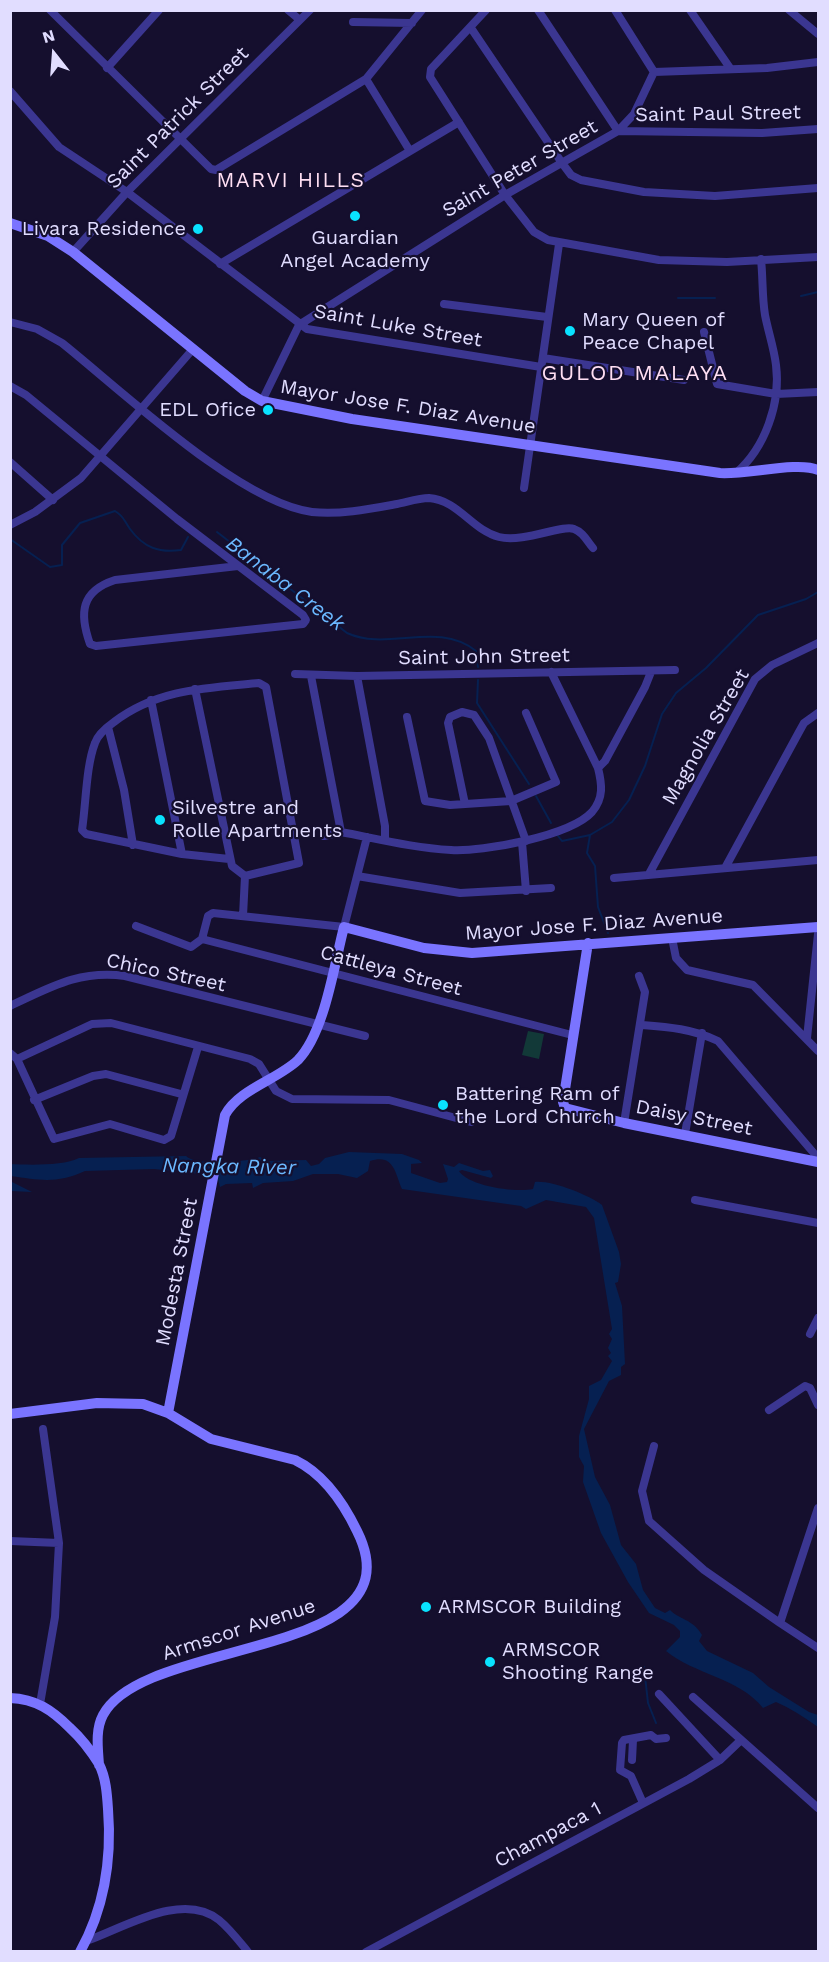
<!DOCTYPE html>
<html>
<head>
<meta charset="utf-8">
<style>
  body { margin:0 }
  #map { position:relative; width:829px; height:1962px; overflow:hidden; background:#150f2e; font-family:"Work Sans",sans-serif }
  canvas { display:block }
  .frame { position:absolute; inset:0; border:12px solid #e1ddff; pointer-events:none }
  .north { position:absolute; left:24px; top:24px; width:60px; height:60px; -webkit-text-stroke:4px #150f2e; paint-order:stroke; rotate:343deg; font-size:16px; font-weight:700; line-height:24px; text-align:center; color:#e1ddff }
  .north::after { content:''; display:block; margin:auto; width:21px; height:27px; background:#e1ddff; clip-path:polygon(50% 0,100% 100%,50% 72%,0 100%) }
</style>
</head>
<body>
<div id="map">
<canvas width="829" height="1962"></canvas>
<div class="frame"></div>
<div class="north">N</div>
</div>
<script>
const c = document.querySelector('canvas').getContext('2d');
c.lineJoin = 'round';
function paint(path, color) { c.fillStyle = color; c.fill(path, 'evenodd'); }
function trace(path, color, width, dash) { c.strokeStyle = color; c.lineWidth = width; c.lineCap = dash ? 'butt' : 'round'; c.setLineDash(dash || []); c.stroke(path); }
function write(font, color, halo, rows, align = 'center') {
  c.font = font + ' "Work Sans",sans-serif'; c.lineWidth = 4.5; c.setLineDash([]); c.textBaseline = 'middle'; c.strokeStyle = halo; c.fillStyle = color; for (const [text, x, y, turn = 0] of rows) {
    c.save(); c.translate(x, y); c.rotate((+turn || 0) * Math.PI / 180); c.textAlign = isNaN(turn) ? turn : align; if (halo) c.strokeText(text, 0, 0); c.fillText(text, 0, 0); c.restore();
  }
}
const green = new Path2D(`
  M 528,1031 L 544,1034 L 539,1059 L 522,1055 Z`);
const water = new Path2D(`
  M 349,1152 L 402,1154 L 419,1160 L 422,1163 L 411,1164 L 411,1173 L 440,1183 L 447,1182 L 448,1179 L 443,1164 L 454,1167 L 459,1163 L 483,1171 L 490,1170 L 493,1176 L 491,1178 L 462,1170 L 459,1171 C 468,1186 516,1193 533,1189 L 535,1182 C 551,1180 589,1195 602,1205 L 619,1252 L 621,1264 L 618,1282 L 615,1283 L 622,1306 L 625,1364 L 621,1367 L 621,1375 L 609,1381 L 584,1429 L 595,1477 L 610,1505 L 621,1545 L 636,1564 L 643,1590 L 655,1608 L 665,1613 L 670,1610 C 678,1619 693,1619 702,1635 L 699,1641 L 707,1651 L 753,1673 L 769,1687 L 809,1712 L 818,1715 L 818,1727 C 804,1717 790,1708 776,1702 L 763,1708 C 738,1677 695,1675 666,1651 L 680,1637 L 680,1631 L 674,1625 L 649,1613 L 628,1582 L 601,1533 L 583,1482 L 584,1466 L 579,1457 L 579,1436 L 589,1399 L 589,1386 L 601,1380 L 612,1361 L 608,1356 L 611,1353 L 608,1348 L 612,1339 L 609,1334 L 612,1329 L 594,1218 L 586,1207 L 546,1200 L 526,1209 L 521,1206 L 402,1189 C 395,1173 394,1153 370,1161 L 368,1171 L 357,1178 L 338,1174 L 313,1174 L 293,1181 L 263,1183 L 253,1188 L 252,1183 L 226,1184 L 220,1187 L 218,1179 L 210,1175 L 154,1169 L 85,1171 C 57,1184 39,1180 11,1176 L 10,1164 C 28,1165 64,1166 79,1158 L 186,1156 C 194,1166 249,1162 260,1157 L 268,1161 L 306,1160 L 311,1166 L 319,1164 L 325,1158 Z
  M 10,1181 L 32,1192 L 11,1191 Z`);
const stream = new Path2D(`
  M 801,296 L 818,292
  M 678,298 L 715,298
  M 217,532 L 347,633 C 388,652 437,620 476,651 L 478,667
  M 10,539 L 50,567 L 62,565 L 62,545 L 80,523 L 115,511 C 124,516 124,521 130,529 C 144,548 159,553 181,550 L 188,537
  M 478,680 L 477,703 L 529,784
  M 536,796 L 551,823
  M 590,835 L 612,822 L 629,800 L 645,766 L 662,714 L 676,693 L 706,668 L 758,615 L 806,599 L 818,592
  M 558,836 L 562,841 L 590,835 L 587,853 L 595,866 L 598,907 L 608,933
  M 644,1667 L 648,1703 L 656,1723`);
const street = new Path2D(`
  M 50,10 L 211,169 L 216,170 L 366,79 L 422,10
  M 288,10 L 300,20
  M 486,10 L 431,69 L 430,77 L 505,195 L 534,232 L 548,240 L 659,260 L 727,262 L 818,257
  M 538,10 L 618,131 L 762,133 L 818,129
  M 615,10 L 654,72
  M 690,10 L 730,68
  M 789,10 L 818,34
  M 353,22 L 412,23
  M 471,28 L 562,163 L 571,175 L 581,180 L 644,192 L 715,196 L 818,188
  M 107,68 L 159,10
  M 654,72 L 767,68 L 818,62
  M 366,79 L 410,151
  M 10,91 L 59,147 L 127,192 L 307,329 L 541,367
  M 73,252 L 127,192 L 310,10
  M 220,264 L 459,122
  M 444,304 L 547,317
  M 10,322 L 37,329 L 62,343 C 121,390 240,503 312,512 C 340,515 370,509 397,504 C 407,502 419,498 429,498 C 458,500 472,530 499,537 C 524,543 563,524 574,529 C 583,532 587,541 593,548
  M 704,332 L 717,384 L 776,394 L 818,392
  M 543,358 L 684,380
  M 10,386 L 26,395 L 177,519 L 303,615 L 306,620 L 303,624 L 96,646 L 90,644 C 79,613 81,591 115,580 L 238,566
  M 262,401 L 299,325 L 505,195 L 618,131 L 634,114 L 654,72
  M 10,462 L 53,500
  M 736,473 C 765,448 781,403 776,365 C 774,348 768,331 765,315 C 762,297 763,278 761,259
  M 524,488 L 559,244
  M 10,525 L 35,512 L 81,478 L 193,349
  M 295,674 L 357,676 L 675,670
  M 311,676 L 341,832
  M 357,676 L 385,826 L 385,840
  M 195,689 L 232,866 L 245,876 L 299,863 L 266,687 L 259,683 C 206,688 157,689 114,722 C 107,727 98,734 95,743 C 86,766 86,804 82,830 L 86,834 L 182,854 L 229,859
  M 151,700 L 182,854
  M 407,717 L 425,801 L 450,805 L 511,801 L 556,782 L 526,713
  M 108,727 L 124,790 L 133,845
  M 598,768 L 605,761 L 645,687 L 651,672
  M 465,804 L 448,723 L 450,717 L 462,712 L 474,715 L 489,738 L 526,841
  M 324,836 L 341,832 C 378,839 414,848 451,850 C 483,852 570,836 592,812 C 604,798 602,784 598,768 L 551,672
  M 522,842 L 526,891
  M 725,868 L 799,732 L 804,723 L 818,713
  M 649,874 L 755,679 L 772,665 L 818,643
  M 357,876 L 460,893 L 551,888
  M 614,878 L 818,860
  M 243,916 L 245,876
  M 136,926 L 191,947 L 202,939 L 208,916 L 213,913 L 344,927 L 367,837
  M 672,938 L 676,958 L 687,970 L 753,985 L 818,1051
  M 202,939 L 572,1035
  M 10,1006 C 51,987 79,970 125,976 L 365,1036
  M 642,1025 C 669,1027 693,1029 718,1041 L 818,1158
  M 807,1038 L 818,934
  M 10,1053 L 17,1059 L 54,1139 L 110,1124 L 164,1140 L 171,1136 L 198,1047
  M 17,1059 L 92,1024 L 111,1023 L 250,1059 L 259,1064 L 276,1091 L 292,1099 L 389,1100 L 471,1122
  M 34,1100 L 93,1076 L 106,1074 L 181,1094
  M 624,1123 L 645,992 L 639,976
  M 685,1134 L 702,1033
  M 695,1200 L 818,1223
  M 810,1334 L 818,1318
  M 769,1410 L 805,1386 L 810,1388 L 818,1405
  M 654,1446 L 642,1491 L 649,1521 L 704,1570 L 780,1623 L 818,1508
  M 10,1541 L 59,1543
  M 780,1623 L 818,1648
  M 659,1694 L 720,1760
  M 693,1697 L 818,1808
  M 40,1704 L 55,1617 L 59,1543 L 43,1429
  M 632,1760 L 633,1740
  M 643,1803 L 631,1776 L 620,1770 L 622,1743 L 624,1740 L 651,1735 L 656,1739 L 666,1738
  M 86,1941 C 122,1929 182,1890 219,1920 C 230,1929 239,1941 248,1952
  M 366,1952 L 689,1779 L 720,1760 L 740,1741`);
const secondary = new Path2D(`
  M 10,223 L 48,236 L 73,252 L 245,391 L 262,401 L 352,419 L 720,473 C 746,475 798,461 818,470
  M 588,943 L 563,1102 L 565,1108 L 624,1123 L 818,1162
  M 168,1413 L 225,1115 C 239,1089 277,1080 298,1060 C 325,1032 334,965 344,927 L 424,948 L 472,953 L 818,927
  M 10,1414 L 97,1403 L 143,1404 L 168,1413 L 211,1439 L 295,1460 C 324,1474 343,1502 357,1531 C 422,1661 145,1636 103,1715 C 95,1730 98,1749 99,1765
  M 10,1698 C 36,1699 52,1710 70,1728 C 81,1738 91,1751 99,1764 C 106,1778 107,1794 108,1809 C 112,1860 105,1907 80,1952`);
const markers = [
  [355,216,6,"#09e2ff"],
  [198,229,6,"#09e2ff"],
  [570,331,6,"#09e2ff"],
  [268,410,6,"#09e2ff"],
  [160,820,6,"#09e2ff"],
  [443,1105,6,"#09e2ff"],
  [426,1607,6,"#09e2ff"],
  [490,1662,6,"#09e2ff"]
];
const streetNames = [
  ["Saint Paul Street",718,114,-1],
  ["Saint Patrick Street",178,118,-45],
  ["Saint Peter Street",520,169,-30],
  ["Saint Luke Street",398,326,10],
  ["Mayor Jose F. Diaz Avenue",408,407,9],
  ["Saint John Street",484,657,-1],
  ["Magnolia Street",706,737,-60],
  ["Mayor Jose F. Diaz Avenue",594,925,-4],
  ["Cattleya Street",391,971,15],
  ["Chico Street",166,973,12],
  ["Daisy Street",694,1118,11],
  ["Modesta Street",177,1272,-79],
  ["Armscor Avenue",239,1630,-18],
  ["Champaca 1",548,1835,-28]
];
const poiNames = [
  ["Livara Residence",186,229,"right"],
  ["Guardian",355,238,"center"],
  ["Angel Academy",355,261,"center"],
  ["Mary Queen of",582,320],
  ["Peace Chapel",582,343],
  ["EDL Ofice",256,410,"right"],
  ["Silvestre and",172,808],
  ["Rolle Apartments",172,831],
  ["Battering Ram of",455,1094],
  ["the Lord Church",455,1117],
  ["ARMSCOR Building",438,1607],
  ["ARMSCOR",502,1650],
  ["Shooting Range",502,1673]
];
const neighbourhoodNames = [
  ["MARVI HILLS",291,181]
];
const waterNames = [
  ["Banaba Creek",285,584,37],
  ["Nangka River",229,1167,1]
];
const quarterNames = [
  ["GULOD MALAYA",635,374]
];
paint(green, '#123938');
paint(water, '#062051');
trace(stream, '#062051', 2);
trace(street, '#3b3691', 8);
trace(secondary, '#7a74ff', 10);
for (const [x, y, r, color] of markers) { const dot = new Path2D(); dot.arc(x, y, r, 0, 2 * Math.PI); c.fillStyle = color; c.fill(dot); trace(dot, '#150f2e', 2); }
write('20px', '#e1ddff', '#150f2e', streetNames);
write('20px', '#e1ddff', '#150f2e', poiNames, 'left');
c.letterSpacing = '1.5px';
write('21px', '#ffdff3', '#150f2e', neighbourhoodNames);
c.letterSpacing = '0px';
write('italic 21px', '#6bb8ff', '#150f2e', waterNames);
c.letterSpacing = '1.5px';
write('22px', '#ffdff3', '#150f2e', quarterNames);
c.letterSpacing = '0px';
</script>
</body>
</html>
